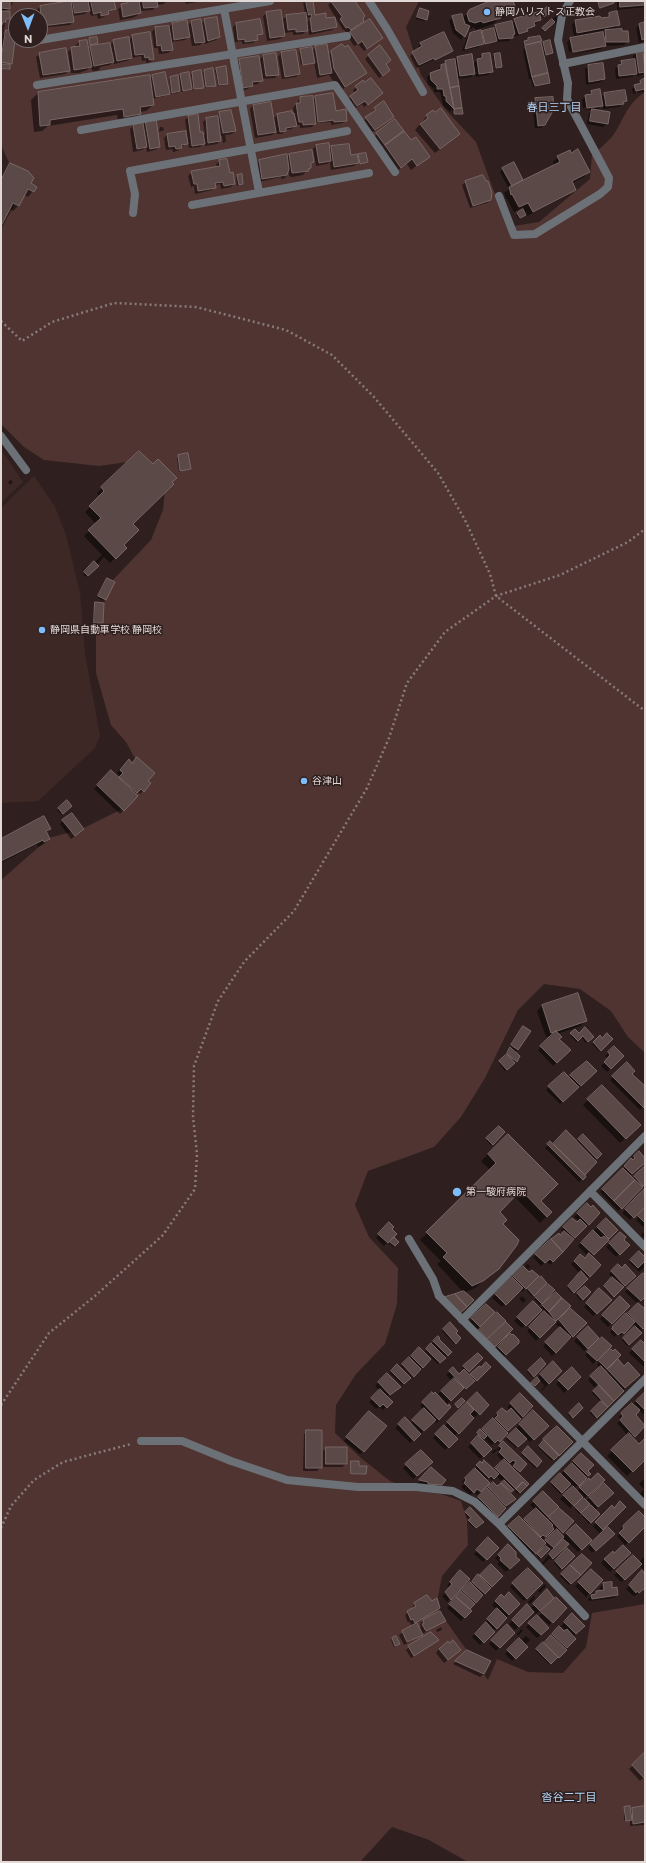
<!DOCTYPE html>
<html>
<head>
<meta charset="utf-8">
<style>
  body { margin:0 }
  #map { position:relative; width:646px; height:1863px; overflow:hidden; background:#2f201f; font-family:Commissioner,sans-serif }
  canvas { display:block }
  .frame { position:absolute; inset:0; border:2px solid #e2d8d6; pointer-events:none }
  .north { position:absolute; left:8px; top:8px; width:40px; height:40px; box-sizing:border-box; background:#2f201f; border:1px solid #776a68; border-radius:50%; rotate:179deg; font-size:11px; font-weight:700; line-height:16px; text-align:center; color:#e2d8d6 }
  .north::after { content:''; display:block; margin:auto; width:14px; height:18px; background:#7fbdfa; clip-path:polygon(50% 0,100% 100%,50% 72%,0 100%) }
</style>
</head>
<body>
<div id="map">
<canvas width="646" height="1863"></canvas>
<div class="frame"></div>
<div class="north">N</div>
</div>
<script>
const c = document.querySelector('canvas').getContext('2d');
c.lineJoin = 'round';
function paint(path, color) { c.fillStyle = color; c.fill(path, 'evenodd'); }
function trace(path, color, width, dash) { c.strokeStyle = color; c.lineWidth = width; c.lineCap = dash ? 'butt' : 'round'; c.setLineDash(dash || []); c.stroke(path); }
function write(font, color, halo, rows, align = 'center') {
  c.font = font + ' Commissioner,"Noto Sans JP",sans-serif'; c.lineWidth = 3; c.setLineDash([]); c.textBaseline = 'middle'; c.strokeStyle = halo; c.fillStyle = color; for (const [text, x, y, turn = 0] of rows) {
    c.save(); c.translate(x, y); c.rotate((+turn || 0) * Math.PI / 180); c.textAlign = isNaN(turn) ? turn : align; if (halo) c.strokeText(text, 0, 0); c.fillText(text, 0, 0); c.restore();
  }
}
const built = new Path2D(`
  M 1,449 L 23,482 L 1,503 Z
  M 34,476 L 55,507 L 66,535 L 80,593 L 85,654 L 100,736 L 95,748 L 38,801 L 1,803 L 1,508 Z`);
const green = new Path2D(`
  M 14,1 L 419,1 L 406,27 L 421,75 L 445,109 L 476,142 L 507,227 L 539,222 L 590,179 L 592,155 C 598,150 605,144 611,138 C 624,122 624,106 645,92 L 645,1053 L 628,1037 L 611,1011 L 580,989 L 544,984 L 518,1010 L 485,1078 L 461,1117 L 434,1147 L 368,1171 L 355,1205 L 369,1237 L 398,1268 L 397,1304 L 385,1344 L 356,1374 L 336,1405 L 335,1433 L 361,1458 L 390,1481 L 415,1491 L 441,1494 L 461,1501 L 467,1520 L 468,1545 L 442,1576 L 436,1607 L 488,1680 L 497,1659 L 528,1672 L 563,1673 L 586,1647 L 592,1613 L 645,1604 L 645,1862 L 468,1862 L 429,1840 L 392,1827 L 360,1862 L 1,1862 L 1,880 L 49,838 L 82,829 L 120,810 L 137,786 L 138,764 L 126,742 L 111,725 L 96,673 L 96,631 L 110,583 L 151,540 L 163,510 L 166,479 L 141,460 L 99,466 L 44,460 L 24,447 L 1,424 L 1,229 L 22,191 L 1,145 L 1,48 L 7,13 ZM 16,16 L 40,16 L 40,40 L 16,40 Z`);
const shadow = new Path2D(`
  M 1,1 L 9,1 L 9,8 L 4,12 L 9,19 L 1,25 Z
  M 69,1 L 113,1 L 114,9 L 107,13 L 104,17 L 98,19 L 97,15 L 91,16 L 89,10 L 85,14 L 72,16 L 73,21 L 70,25 L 40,28 L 40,16 L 38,16 L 37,10 L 40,6 L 70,3 Z
  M 134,1 L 166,1 L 164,4 L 156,5 L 153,10 L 140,11 L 137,16 L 132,18 L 120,20 L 118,9 L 128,2 Z
  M 185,1 L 203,1 L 186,4 Z
  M 303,1 L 312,1 L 314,16 L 326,20 L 335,27 L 332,30 L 309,35 L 308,29 L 303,34 L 293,35 L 293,32 L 283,33 L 284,36 L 280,39 L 267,41 L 263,16 L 267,13 L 284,27 L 283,19 L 287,16 L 305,14 ZM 308,17 L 309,20 L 306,23 L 305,18 Z
  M 333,1 L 354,1 L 360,24 L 347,33 L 344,30 L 343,30 L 328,5 Z
  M 493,1 L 512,1 L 514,6 L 506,16 L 498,19 L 493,24 L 476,30 L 474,27 L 468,30 L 461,40 L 453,33 L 449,21 L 453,17 L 462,18 L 476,7 Z
  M 597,1 L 613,1 L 613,3 L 599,8 Z
  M 617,1 L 645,1 L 645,7 L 617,10 Z
  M 552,7 L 553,8 L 543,17 L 540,14 L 546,9 L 548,10 Z
  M 420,9 L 426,19 L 424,21 L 416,19 Z
  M 559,13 L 561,14 L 556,23 L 555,24 L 554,22 L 543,31 L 542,30 Z
  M 609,14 L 619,25 L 615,28 L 574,36 L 572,25 L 575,21 L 606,18 Z
  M 205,20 L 219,37 L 216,40 L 205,44 L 204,41 L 200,45 L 192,46 L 190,35 L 185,40 L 171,42 L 172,50 L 168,53 L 159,54 L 158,48 L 154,48 L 152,32 L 155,28 L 169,27 L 172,24 L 187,22 L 187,26 L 192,21 L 201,24 Z
  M 260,20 L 262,33 L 256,37 L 256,39 L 253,43 L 242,44 L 242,41 L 235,42 L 233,27 L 236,24 Z
  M 515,20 L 540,20 L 523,34 L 515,36 L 514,33 L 509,41 L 495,42 L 495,40 L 483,43 L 480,44 L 479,47 L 462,51 L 467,37 L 470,34 L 480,34 L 492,30 L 496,26 L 511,23 Z
  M 645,23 L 645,41 L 639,43 L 636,28 L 639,25 Z
  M 11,26 L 15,26 L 13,33 L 16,33 L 11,63 L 8,70 L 1,70 L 1,49 L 3,35 L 7,32 L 9,32 Z
  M 606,30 L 628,42 L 624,45 L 607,46 L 605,45 L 601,49 L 570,55 L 602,47 L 602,45 L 569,52 L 567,42 L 570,39 L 602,35 Z
  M 351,33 L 379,41 L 364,51 L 358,44 L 354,46 L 348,37 Z
  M 133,36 L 153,59 L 150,62 L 146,63 L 146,60 L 142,61 L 141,56 L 131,58 L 127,61 L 114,64 L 113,62 L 110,65 L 100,67 L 99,70 L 93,71 L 90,67 L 87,70 L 79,73 L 71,73 L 68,52 L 72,48 L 76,48 L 76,45 L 79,42 L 86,41 L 88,50 L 91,47 L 110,45 L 114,41 L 128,40 Z
  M 90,39 L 97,43 L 89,46 Z
  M 528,39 L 541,40 L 537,44 L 542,51 L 544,50 L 542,44 L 544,43 L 552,53 L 543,56 L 549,82 L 548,84 L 533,87 L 531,79 L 529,79 L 523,50 L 528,44 L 524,45 L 523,43 Z
  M 421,44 L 452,51 L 416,68 L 410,56 L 419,49 L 418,47 Z
  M 316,47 L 328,56 L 332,52 L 366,72 L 340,91 L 329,75 L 317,78 L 314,62 L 312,64 L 301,65 L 299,51 L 300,50 L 312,51 Z
  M 295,51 L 299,74 L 296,77 L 282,79 L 278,57 L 281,53 Z
  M 642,52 L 644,61 L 645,60 L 645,72 L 642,75 L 636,76 L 636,73 L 632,77 L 616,79 L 615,69 L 622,62 L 633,60 L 633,56 L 636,53 Z
  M 40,54 L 69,70 L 65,74 L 40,78 L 36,57 Z
  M 275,54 L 278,74 L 275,78 L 261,79 L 258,84 L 252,85 L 248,89 L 240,91 L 236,63 L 240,60 L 259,60 L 263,56 Z
  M 369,55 L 385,65 L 386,73 L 379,78 L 365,59 Z
  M 482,55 L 492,72 L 488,75 L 476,77 L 475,72 L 471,77 L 457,79 L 462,114 L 453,115 L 452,109 L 450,112 L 443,105 L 440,92 L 434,92 L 434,89 L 428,84 L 427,77 L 430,74 L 438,71 L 438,69 L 445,62 L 454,62 L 457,58 L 473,64 Z
  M 495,55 L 501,67 L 500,68 L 495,69 L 493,56 Z
  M 588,66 L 604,79 L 601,82 L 586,85 L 585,69 Z
  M 217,69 L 227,83 L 226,85 L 218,86 L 215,70 Z
  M 200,71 L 203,87 L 193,90 L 191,74 Z
  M 204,71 L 215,85 L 213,87 L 205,88 L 203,72 Z
  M 180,75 L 191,89 L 189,90 L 181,92 L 179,76 Z
  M 153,76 L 168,93 L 165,96 L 152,99 L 153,105 L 146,111 L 140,112 L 133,121 L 118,123 L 117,115 L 48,126 L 42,131 L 34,132 L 31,100 L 38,93 L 149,79 Z
  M 170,77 L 179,91 L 178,93 L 171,94 L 169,79 Z
  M 645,79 L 645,91 L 638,93 L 636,87 L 634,87 Z
  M 364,84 L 379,96 L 364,107 L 362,104 L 354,109 L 347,100 L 355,94 L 353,90 L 356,87 Z
  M 634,87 L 636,93 L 633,94 L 632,89 Z
  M 592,92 L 601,98 L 605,94 L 626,101 L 619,107 L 603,109 L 603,105 L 598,109 L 593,110 L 607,124 L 603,127 L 587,124 L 589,113 L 593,110 L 583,110 L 599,107 L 599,105 L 583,108 L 582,99 Z
  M 316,97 L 346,120 L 343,123 L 331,125 L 331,122 L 315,123 L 312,127 L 300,128 L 300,125 L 295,125 L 292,129 L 285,130 L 282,134 L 277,134 L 277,131 L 272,135 L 255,138 L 250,109 L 253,105 L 273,119 L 277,115 L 294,114 L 293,108 L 300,98 L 312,100 Z
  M 552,98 L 544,124 L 541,128 L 535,128 L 532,103 L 535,99 Z
  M 375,109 L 390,120 L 371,133 L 363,121 L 373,113 L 372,112 Z
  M 220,113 L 235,131 L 232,134 L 225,135 L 226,141 L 225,142 L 223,143 L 222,136 L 220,136 L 220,141 L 217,144 L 205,146 L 205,142 L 200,147 L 189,148 L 188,142 L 177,151 L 173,152 L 172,149 L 166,150 L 164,138 L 167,135 L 187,132 L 185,120 L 188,117 L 197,116 L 200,134 L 203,137 L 205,134 L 203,122 L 206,119 L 217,116 Z
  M 427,116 L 459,134 L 435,153 L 415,130 Z
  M 145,121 L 159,147 L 155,150 L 147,152 L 146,147 L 142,150 L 133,152 L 130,129 L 133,126 L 142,125 Z
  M 395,121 L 411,142 L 429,156 L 411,170 L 407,164 L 395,172 L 380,151 L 385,146 L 381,148 L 373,137 Z
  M 160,127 L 163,127 L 164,130 L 159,132 Z
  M 348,145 L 350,156 L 357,157 L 359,155 L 367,162 L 359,164 L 358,162 L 354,166 L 331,170 L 330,162 L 327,164 L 316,166 L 313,149 L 316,146 L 329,150 L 331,147 Z
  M 289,155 L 313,162 L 303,175 L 292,177 L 289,176 L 289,172 L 284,177 L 287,176 L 285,178 L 281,179 L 281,177 L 259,182 L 256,164 L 260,161 L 286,158 Z
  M 558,157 L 589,171 L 584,177 L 572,183 L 575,189 L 570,194 L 527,216 L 526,214 L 519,219 L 516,215 L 524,210 L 523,207 L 514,212 L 507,199 L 506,199 L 504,193 L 509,189 L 500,172 L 503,168 L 519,183 L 554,166 L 553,162 Z
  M 220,161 L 234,184 L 231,187 L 221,189 L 220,184 L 214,185 L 212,190 L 195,194 L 194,186 L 191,187 L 188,176 L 192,172 L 217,167 L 216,164 Z
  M 10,164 L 36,187 L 28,197 L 24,195 L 18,206 L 13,211 L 9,209 L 1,224 L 1,177 Z
  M 238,176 L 242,184 L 237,186 L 236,177 Z
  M 466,182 L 490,200 L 487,203 L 470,208 L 462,185 Z
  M 139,452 L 123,545 L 125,548 L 110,563 L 104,557 L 86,577 L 83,574 L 102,555 L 84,536 L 96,524 L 85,512 L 100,497 L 97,493 Z
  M 188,454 L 190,468 L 179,472 L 177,458 Z
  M 11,480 L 13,482 L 10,485 L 8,482 Z
  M 106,580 L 114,582 L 103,601 L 97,597 Z
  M 95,603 L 102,623 L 101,624 L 93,624 Z
  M 125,764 L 147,781 L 143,791 L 140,794 L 137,792 L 135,794 L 137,796 L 120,814 L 94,789 L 111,771 L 118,778 L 120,776 L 117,773 Z
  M 67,801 L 71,806 L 61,814 L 57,810 Z
  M 63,821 L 80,832 L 71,839 L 60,824 Z
  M 50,829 L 46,833 L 49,839 L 44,844 L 38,847 L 37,844 L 1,863 L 1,840 Z
  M 577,994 L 586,1020 L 581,1026 L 557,1034 L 558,1039 L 570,1050 L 553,1066 L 538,1050 L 554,1035 L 546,1037 L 537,1011 L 542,1006 Z
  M 523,1027 L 518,1050 L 515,1052 L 516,1061 L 505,1071 L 499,1063 L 510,1050 L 508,1048 Z
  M 575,1030 L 579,1034 L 593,1037 L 586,1043 L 581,1037 L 576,1042 L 570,1035 Z
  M 600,1037 L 602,1039 L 611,1039 L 599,1051 L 592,1044 Z
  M 614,1047 L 623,1056 L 607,1072 L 601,1066 L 608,1059 L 605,1056 Z
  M 627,1063 L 631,1074 L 645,1088 L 645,1105 L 640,1110 L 610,1080 Z
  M 595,1071 L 560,1104 L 546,1090 L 564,1074 L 568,1078 L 571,1076 Z
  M 602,1086 L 639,1125 L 620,1143 L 583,1105 Z
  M 499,1127 L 504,1132 L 491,1145 L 486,1140 Z
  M 508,1135 L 540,1201 L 551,1212 L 540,1223 L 514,1196 L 498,1212 L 498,1268 L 475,1288 L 464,1293 L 437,1264 L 441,1261 L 420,1240 L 490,1170 L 481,1161 Z
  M 583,1136 L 601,1154 L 594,1160 L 583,1176 L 585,1177 L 579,1182 L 545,1148 L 550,1143 L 553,1145 L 576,1142 Z
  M 639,1153 L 645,1161 L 630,1176 L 633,1179 L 645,1167 L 645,1183 L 618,1211 L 600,1192 Z
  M 645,1187 L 645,1205 L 630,1220 L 622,1213 L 643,1192 L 641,1191 Z
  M 587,1204 L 588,1224 L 550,1265 L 546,1261 L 541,1266 L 533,1257 L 560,1236 L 563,1233 L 561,1230 L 572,1219 L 577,1223 L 579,1221 L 574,1217 Z
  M 645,1211 L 645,1226 L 643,1227 L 636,1220 Z
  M 606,1219 L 617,1230 L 591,1256 L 600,1265 L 572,1293 L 567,1288 L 580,1274 L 571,1264 L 580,1255 L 584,1259 L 588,1256 L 578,1246 Z
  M 389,1223 L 391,1229 L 388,1241 L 390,1243 L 394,1239 L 397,1242 L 393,1247 L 388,1242 L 384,1246 L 376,1238 Z
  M 644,1232 L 645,1232 L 645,1239 L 641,1235 Z
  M 620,1233 L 622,1240 L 628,1245 L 616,1257 L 606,1247 Z
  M 639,1252 L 645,1258 L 645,1266 L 639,1272 L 629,1262 Z
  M 528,1264 L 530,1267 L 528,1269 L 525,1266 Z
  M 523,1268 L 529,1274 L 537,1276 L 522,1292 L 520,1289 L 502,1307 L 492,1298 Z
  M 615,1268 L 622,1269 L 635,1276 L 612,1297 L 604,1288 L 612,1278 L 609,1274 Z
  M 643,1274 L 645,1276 L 645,1296 L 637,1303 L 643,1309 L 645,1307 L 645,1325 L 639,1331 L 641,1333 L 627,1346 L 622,1340 L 635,1327 L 632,1324 L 620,1336 L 618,1334 L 614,1337 L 610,1332 L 638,1304 L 625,1292 Z
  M 541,1278 L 546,1283 L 532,1297 L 527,1291 Z
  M 548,1285 L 554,1290 L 540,1305 L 534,1299 Z
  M 585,1287 L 590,1292 L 581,1301 L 576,1295 Z
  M 599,1289 L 610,1300 L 593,1316 L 584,1307 Z
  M 556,1293 L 569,1306 L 536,1341 L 527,1331 L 546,1312 L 541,1307 Z
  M 522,1296 L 526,1300 L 523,1303 L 519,1299 Z
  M 620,1298 L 629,1306 L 608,1327 L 600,1319 Z
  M 533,1302 L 540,1310 L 522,1328 L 514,1321 Z
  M 486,1305 L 494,1312 L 476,1330 L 469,1322 Z
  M 570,1310 L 585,1323 L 552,1356 L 543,1346 L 560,1328 L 556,1324 Z
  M 450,1323 L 455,1333 L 460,1338 L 454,1344 L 442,1331 Z
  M 588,1328 L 598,1338 L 584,1351 L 574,1341 Z
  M 510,1335 L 518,1342 L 502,1358 L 495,1351 Z
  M 438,1337 L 438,1339 L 450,1352 L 438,1364 L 425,1351 Z
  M 603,1339 L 611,1346 L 593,1364 L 585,1355 Z
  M 641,1342 L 645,1345 L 645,1368 L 629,1353 Z
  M 419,1349 L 429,1359 L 412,1377 L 401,1366 Z
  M 611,1350 L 620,1355 L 604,1371 L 606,1373 L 618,1361 L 624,1367 L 639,1375 L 595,1418 L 590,1413 L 601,1402 L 592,1393 L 596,1389 L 588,1380 L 600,1368 L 597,1365 Z
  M 478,1355 L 481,1358 L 467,1373 L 469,1376 L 479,1367 L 481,1369 L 489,1367 L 447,1404 L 438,1394 L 452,1381 L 446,1375 L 453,1369 L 459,1375 L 464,1370 L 462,1368 Z
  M 541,1359 L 545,1364 L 532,1377 L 527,1372 Z
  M 553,1363 L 560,1371 L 542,1391 L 541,1390 L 545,1386 L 539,1380 L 533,1387 L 530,1385 Z
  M 397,1366 L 409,1378 L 402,1385 L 390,1373 Z
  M 572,1368 L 580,1377 L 564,1393 L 556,1384 Z
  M 387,1374 L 400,1387 L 386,1397 L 391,1402 L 383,1410 L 379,1407 L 376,1409 L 369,1402 L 380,1391 L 375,1386 Z
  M 477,1393 L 488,1405 L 454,1436 L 457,1439 L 445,1450 L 433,1438 Z
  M 645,1393 L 645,1412 L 643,1414 L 639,1410 L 634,1415 L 644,1426 L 633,1439 L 639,1445 L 645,1439 L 645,1461 L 644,1460 L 627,1476 L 607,1456 L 628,1436 L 617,1423 L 621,1420 L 619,1417 Z
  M 432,1394 L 439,1420 L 436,1423 L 434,1421 L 410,1443 L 395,1428 L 405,1418 L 410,1424 L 424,1410 L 420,1406 Z
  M 520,1394 L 532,1406 L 496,1444 L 494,1443 L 491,1445 L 484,1438 L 482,1440 L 490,1449 L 480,1459 L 468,1447 L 478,1437 L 476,1435 L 493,1420 L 494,1421 L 496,1419 L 494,1417 L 502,1409 L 507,1414 L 510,1410 L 507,1407 Z
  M 579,1404 L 582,1408 L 571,1418 L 568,1415 Z
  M 533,1411 L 547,1426 L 530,1442 L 526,1438 L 516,1448 L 506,1439 Z
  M 366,1415 L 363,1451 L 360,1454 L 344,1441 Z
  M 557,1427 L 555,1458 L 552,1461 L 538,1447 Z
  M 307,1431 L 321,1467 L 317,1471 L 303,1471 L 304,1434 Z
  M 503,1442 L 525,1465 L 517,1474 L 528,1484 L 518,1494 L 515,1491 L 522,1484 L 521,1483 L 509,1493 L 511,1502 L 494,1519 L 476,1501 L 493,1483 L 497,1488 L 503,1482 L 496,1476 L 492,1480 L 489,1477 L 487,1479 L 478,1470 L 477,1471 L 489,1483 L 477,1495 L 474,1492 L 470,1495 L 461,1487 L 464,1484 L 462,1482 L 480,1462 L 493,1471 L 503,1462 L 497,1455 L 500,1452 L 497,1450 L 493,1454 L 492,1452 L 495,1449 L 496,1450 ZM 509,1462 L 513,1466 L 511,1468 L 507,1464 Z
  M 327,1448 L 346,1464 L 342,1467 L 323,1467 L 323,1451 Z
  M 528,1448 L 541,1461 L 535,1468 L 521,1454 Z
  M 421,1451 L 428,1465 L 413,1479 L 403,1468 Z
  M 581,1454 L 587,1471 L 589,1474 L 574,1489 L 577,1491 L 589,1480 L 590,1481 L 603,1480 L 584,1499 L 582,1497 L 570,1508 L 560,1499 L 573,1486 L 570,1484 L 560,1494 L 551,1484 Z
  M 351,1462 L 358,1467 L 365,1474 L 350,1475 Z
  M 431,1468 L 445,1480 L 438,1488 L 417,1484 Z
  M 645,1478 L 645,1499 L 640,1494 L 644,1489 L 639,1484 Z
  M 604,1484 L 612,1493 L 595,1510 L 599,1514 L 589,1524 L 582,1516 L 591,1506 L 589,1504 L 579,1514 L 575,1509 L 584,1499 L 586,1501 Z
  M 543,1492 L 573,1522 L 560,1534 L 563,1537 L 576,1525 L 590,1540 L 578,1552 L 568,1542 L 551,1560 L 550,1558 L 543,1565 L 541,1564 L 553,1550 L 550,1547 L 539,1559 L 537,1556 L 548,1545 L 545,1542 L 532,1556 L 506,1529 L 515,1520 L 524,1522 L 535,1510 L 530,1505 ZM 555,1511 L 556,1512 L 548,1521 L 546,1519 ZM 553,1529 L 556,1532 L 544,1542 L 542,1540 Z
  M 612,1507 L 614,1509 L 624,1507 L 599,1533 L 593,1526 Z
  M 470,1509 L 482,1522 L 475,1529 L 468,1522 L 470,1520 L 465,1514 Z
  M 639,1513 L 645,1518 L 645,1526 L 625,1545 L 617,1536 L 622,1531 L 620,1530 Z
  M 608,1529 L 613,1534 L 592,1553 L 588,1548 Z
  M 488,1539 L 497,1548 L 483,1562 L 474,1554 Z
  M 508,1546 L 518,1560 L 506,1572 L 497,1564 L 499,1562 L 495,1558 Z
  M 567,1550 L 574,1556 L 560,1570 L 554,1563 Z
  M 613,1552 L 614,1554 L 629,1553 L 610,1572 L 601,1563 Z
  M 582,1555 L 591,1563 L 569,1585 L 560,1576 Z
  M 633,1556 L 639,1562 L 645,1556 L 645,1571 L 641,1567 L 642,1565 L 641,1563 L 621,1582 L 614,1575 Z
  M 491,1565 L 502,1576 L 469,1609 L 470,1611 L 461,1621 L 447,1608 L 470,1583 L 471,1584 L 477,1576 L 480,1577 Z
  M 528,1569 L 541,1583 L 524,1601 L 510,1587 Z
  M 591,1571 L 602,1580 L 586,1597 L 575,1586 Z
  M 645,1573 L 645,1586 L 635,1596 L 632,1595 L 626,1589 L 639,1575 Z
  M 457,1574 L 450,1599 L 447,1602 L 442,1596 L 450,1588 L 447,1586 Z
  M 545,1584 L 546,1586 L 540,1593 L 538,1591 Z
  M 603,1584 L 611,1589 L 617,1595 L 614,1598 L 589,1601 L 588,1599 L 591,1596 L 597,1592 L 601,1591 L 600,1588 Z
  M 547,1591 L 553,1598 L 536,1614 L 534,1611 L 515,1630 L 509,1624 L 527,1606 L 530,1609 Z
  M 501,1595 L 519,1604 L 480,1645 L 472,1637 L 497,1610 L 492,1605 Z
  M 534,1596 L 535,1598 L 530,1604 L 528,1602 Z
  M 556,1599 L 566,1608 L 549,1625 L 539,1616 Z
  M 415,1604 L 435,1611 L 415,1623 L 419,1629 L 421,1627 L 420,1624 L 423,1621 L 440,1612 L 444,1621 L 404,1645 L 399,1635 L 412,1626 L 409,1621 L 408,1623 L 405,1615 L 413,1609 L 412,1607 Z
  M 572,1615 L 583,1626 L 573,1637 L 575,1639 L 565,1650 L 549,1664 L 536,1651 L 559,1627 L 564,1632 L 566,1631 L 561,1626 Z
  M 537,1616 L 548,1628 L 537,1638 L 526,1627 Z
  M 507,1626 L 514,1633 L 496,1651 L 489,1644 Z
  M 441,1627 L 442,1630 L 437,1632 L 436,1630 Z
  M 521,1629 L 523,1631 L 518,1636 L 517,1634 Z
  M 526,1636 L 530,1640 L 526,1644 L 522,1639 Z
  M 392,1639 L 399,1644 L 398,1645 L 394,1647 L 391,1640 Z
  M 519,1639 L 527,1647 L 512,1661 L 505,1654 Z
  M 438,1640 L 411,1658 L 406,1650 L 409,1647 Z
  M 439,1649 L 456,1653 L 444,1663 L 436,1653 Z
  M 468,1651 L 484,1674 L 480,1677 L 453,1664 Z
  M 645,1754 L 645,1776 L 640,1781 L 629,1769 Z
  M 645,1807 L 644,1825 L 630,1826 L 630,1819 L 624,1820 L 624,1809 L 625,1808 L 630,1811 L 632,1809 Z`);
const building = new Path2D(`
  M 1,1 L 10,1 L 10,9 L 1,8 Z
  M 71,1 L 74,22 L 42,26 L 40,6 Z
  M 73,1 L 88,1 L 90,11 L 75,13 Z
  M 91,1 L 114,1 L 116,9 L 108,11 L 109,14 L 101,16 L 101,12 L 94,14 Z
  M 127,1 L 139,1 L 141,13 L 123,17 L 121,4 L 127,3 Z
  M 143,1 L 157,1 L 158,7 L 144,8 Z
  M 306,1 L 313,1 L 315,15 L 326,13 L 326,18 L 335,17 L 337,27 L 312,32 L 310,18 L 312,17 L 311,14 L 309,15 Z
  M 331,1 L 355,1 L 365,16 L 363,18 L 364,21 L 351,30 L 348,27 L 346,28 L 340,19 L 342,17 Z
  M 490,1 L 513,1 L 515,6 L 513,7 L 514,10 L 499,14 L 501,18 L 483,23 L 481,21 L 475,23 L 469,21 L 467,14 L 469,10 Z
  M 598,1 L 614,1 L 614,3 L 600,8 Z
  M 620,1 L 645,1 L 645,5 L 620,7 Z
  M 547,7 L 550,12 L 544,17 L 541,12 Z
  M 420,8 L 429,11 L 427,20 L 417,17 Z
  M 281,10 L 285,36 L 270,38 L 266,12 Z
  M 1,11 L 10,11 L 10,19 L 6,19 L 6,22 L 3,22 L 2,25 L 1,25 Z
  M 617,11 L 620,25 L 577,33 L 575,20 L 600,16 L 601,18 L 609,17 L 609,13 Z
  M 539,12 L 541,20 L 534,22 L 535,26 L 527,29 L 528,31 L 519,34 L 514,19 Z
  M 306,13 L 308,31 L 296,32 L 296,29 L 288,30 L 286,15 Z
  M 462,14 L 465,24 L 470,26 L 465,37 L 456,30 L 452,16 Z
  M 217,17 L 220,37 L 208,41 L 204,19 Z
  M 201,19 L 205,42 L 195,43 L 191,21 Z
  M 260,19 L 263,34 L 257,35 L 258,40 L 245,42 L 245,39 L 238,40 L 236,23 Z
  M 370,19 L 383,38 L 367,49 L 362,41 L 358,44 L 350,32 Z
  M 552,19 L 555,22 L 545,31 L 542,28 Z
  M 187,20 L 190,37 L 174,40 L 172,23 Z
  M 512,21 L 515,34 L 513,35 L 513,38 L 499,39 L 495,25 Z
  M 645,22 L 645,39 L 642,40 L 639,24 Z
  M 169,26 L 173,50 L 162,51 L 161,45 L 157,46 L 155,27 Z
  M 494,28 L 497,41 L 485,44 L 482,31 Z
  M 622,29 L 622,31 L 628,31 L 629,42 L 606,42 L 605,30 Z
  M 6,30 L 16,32 L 12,64 L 1,62 Z
  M 481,30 L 484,44 L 465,49 L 470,33 Z
  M 150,32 L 154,59 L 149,60 L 149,57 L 145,58 L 144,54 L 135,55 L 132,35 Z
  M 444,32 L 453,51 L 435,60 L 434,58 L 419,65 L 412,52 L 422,46 L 420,43 Z
  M 603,32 L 606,46 L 573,52 L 570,38 Z
  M 540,36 L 542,41 L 525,45 L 524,41 L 528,40 L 528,38 Z
  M 97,37 L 98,43 L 90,45 L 89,38 Z
  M 129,37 L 132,58 L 117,61 L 113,40 Z
  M 87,40 L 92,67 L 74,70 L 71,47 L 80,46 L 79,41 Z
  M 550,40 L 553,53 L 546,55 L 543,42 Z
  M 541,42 L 548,73 L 532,77 L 525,46 Z
  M 110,43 L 114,62 L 94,66 L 90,46 Z
  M 327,44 L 332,73 L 320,75 L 315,46 Z
  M 342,44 L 345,47 L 348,45 L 367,73 L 345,87 L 334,69 L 331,51 Z
  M 380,45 L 391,60 L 386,64 L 390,70 L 383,76 L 368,55 Z
  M 312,47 L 315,63 L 303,65 L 300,49 Z
  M 66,48 L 70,71 L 43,75 L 39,53 Z
  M 296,50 L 300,74 L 285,77 L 281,52 Z
  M 643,51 L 645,72 L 639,73 L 636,52 Z
  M 276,53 L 279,75 L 266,76 L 263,55 Z
  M 490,53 L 493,72 L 479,74 L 477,59 L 482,58 L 482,54 Z
  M 500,53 L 502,67 L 496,68 L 494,54 Z
  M 472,54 L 475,74 L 460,76 L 457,57 Z
  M 259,56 L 263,81 L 252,82 L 253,86 L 243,88 L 239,59 Z
  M 455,59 L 459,86 L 450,88 L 445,61 Z
  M 635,59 L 637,74 L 619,76 L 618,65 L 622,64 L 621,61 Z
  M 603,63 L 605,79 L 589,82 L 588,65 Z
  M 2,64 L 10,64 L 10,69 L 2,69 Z
  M 445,64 L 450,88 L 454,109 L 446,101 L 446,96 L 444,96 L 443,89 L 437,89 L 437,86 L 431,80 L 430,73 L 441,69 L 441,65 Z
  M 226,66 L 228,84 L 219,85 L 216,68 Z
  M 213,68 L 216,86 L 206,87 L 204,70 Z
  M 201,70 L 204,88 L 194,89 L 192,72 Z
  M 165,72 L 170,94 L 156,97 L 152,75 Z
  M 189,72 L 192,89 L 183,91 L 180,74 Z
  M 548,73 L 550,83 L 535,86 L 532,77 Z
  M 150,75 L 154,105 L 140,107 L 141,114 L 124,117 L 123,109 L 50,120 L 50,125 L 40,126 L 38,92 Z
  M 178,75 L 180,91 L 172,93 L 170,77 Z
  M 371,78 L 383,93 L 368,105 L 365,101 L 357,106 L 350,96 L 358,90 L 355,86 L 363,80 L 364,82 Z
  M 645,78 L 645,89 L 636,91 L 634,85 L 641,83 L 640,81 Z
  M 459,86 L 462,108 L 454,109 L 450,88 Z
  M 600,89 L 603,106 L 587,108 L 585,95 L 592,94 L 591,91 Z
  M 625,90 L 627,101 L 623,102 L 624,104 L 606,106 L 604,93 Z
  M 333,93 L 336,111 L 346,109 L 347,121 L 334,122 L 334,120 L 318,122 L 315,96 Z
  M 313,96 L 316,124 L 303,125 L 303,122 L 299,122 L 296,103 L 300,103 L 300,97 Z
  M 553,97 L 554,109 L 545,125 L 538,126 L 535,98 Z
  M 384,101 L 394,117 L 375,130 L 365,117 L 376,110 L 374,108 Z
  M 271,102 L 276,132 L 258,135 L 253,105 Z
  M 441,108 L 460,134 L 440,149 L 420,124 L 428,118 L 426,115 L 433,110 L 435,112 Z
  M 462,108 L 463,114 L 454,114 L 454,109 Z
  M 592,109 L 610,112 L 608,124 L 590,121 Z
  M 231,110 L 236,131 L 223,133 L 219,112 Z
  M 292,111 L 292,113 L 294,113 L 297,126 L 286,128 L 286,131 L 280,132 L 277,114 Z
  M 198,114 L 200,132 L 203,132 L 205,144 L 192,146 L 188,116 Z
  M 218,116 L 221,141 L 208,143 L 206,118 Z
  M 156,118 L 160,147 L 150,149 L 145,120 Z
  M 395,119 L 404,131 L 385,145 L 376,133 Z
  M 143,123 L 147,147 L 137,149 L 133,125 Z
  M 186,131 L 188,144 L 181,145 L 182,148 L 176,149 L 175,146 L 169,147 L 167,134 Z
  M 404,131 L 411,140 L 416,137 L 430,157 L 417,166 L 412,159 L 401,168 L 385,145 Z
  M 329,143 L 331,161 L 319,163 L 316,145 Z
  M 349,144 L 351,155 L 357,154 L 359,163 L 334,167 L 331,146 Z
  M 578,149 L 590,172 L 572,181 L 576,190 L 533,212 L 528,203 L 519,207 L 512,194 L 511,195 L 509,187 L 560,162 L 557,156 L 570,150 L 571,153 Z
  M 312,150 L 314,162 L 311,163 L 311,168 L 308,169 L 309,171 L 292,173 L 289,154 Z
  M 366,153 L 368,162 L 360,164 L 358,154 Z
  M 287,154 L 289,169 L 287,175 L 262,179 L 259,160 Z
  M 227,159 L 230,173 L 233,172 L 235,184 L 224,186 L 223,182 L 215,183 L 216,188 L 198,191 L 197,184 L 194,184 L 191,171 L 220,166 L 219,160 Z
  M 514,162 L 523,180 L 512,186 L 502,168 Z
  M 10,163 L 28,171 L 34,178 L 31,183 L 37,187 L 34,192 L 28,189 L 19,206 L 13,203 L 1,226 L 1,180 Z
  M 242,174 L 243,184 L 239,185 L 237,175 Z
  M 483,175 L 486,181 L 488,181 L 492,193 L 491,200 L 473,206 L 465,181 Z
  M 523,209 L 526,215 L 520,218 L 517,213 Z
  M 139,451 L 153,464 L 158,459 L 177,478 L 172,482 L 174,484 L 133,524 L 139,530 L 124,545 L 127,548 L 116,559 L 88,530 L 101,518 L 89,506 L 104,491 L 101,487 Z
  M 188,453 L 191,469 L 180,471 L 178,455 Z
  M 94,561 L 99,566 L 88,576 L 84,572 Z
  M 107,578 L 115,582 L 106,600 L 98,596 Z
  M 95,602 L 104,603 L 103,623 L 94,623 Z
  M 137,757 L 155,773 L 148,781 L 151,783 L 144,792 L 141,789 L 137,793 L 119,777 L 123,773 L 120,770 L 129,759 L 132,763 Z
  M 111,770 L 138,796 L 124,811 L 97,785 Z
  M 67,800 L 72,806 L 63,814 L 58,808 Z
  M 72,813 L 84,829 L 75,836 L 62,820 Z
  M 44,816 L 51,829 L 46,831 L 50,839 L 44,842 L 43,840 L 1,861 L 1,839 Z
  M 578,993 L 587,1021 L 551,1033 L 542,1005 Z
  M 523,1026 L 531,1031 L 518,1050 L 511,1045 Z
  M 585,1027 L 594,1037 L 588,1042 L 583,1036 L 578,1041 L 570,1033 L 575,1029 L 579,1033 Z
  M 556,1031 L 562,1037 L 559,1039 L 571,1050 L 557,1063 L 540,1046 Z
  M 607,1033 L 613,1039 L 601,1051 L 593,1042 L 600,1035 L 602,1038 Z
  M 614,1046 L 624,1056 L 611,1069 L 604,1062 L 610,1055 L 608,1052 Z
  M 510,1047 L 520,1056 L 517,1062 L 507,1054 Z
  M 507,1054 L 515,1063 L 507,1070 L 499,1061 Z
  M 587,1061 L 597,1071 L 581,1086 L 570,1075 Z
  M 627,1062 L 635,1071 L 632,1074 L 645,1086 L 644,1108 L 612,1076 Z
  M 564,1072 L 579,1087 L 563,1102 L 548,1086 Z
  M 602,1085 L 641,1125 L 626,1139 L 587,1099 Z
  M 499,1126 L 505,1132 L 493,1145 L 486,1138 Z
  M 566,1130 L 597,1162 L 585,1175 L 553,1144 Z
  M 508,1134 L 558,1184 L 541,1201 L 552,1212 L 547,1217 L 521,1190 L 500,1212 L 507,1220 L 503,1224 L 519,1240 L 517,1245 L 499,1269 L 483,1281 L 472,1286 L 443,1257 L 447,1253 L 426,1232 L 496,1163 L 488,1154 Z
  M 583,1134 L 602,1154 L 597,1159 L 578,1139 Z
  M 550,1141 L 585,1175 L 586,1177 L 583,1180 L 547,1144 Z
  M 639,1151 L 645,1158 L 645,1163 L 632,1174 L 624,1166 L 631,1158 L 633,1160 L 635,1158 L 634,1156 Z
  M 645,1166 L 645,1184 L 643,1186 L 634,1176 Z
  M 623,1168 L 635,1180 L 614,1201 L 602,1189 Z
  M 635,1180 L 643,1187 L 622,1209 L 614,1201 Z
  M 644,1189 L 645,1207 L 634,1218 L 625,1209 Z
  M 587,1203 L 591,1207 L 593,1205 L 600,1213 L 589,1225 L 577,1213 Z
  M 645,1209 L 645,1223 L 638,1216 Z
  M 572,1218 L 577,1222 L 580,1219 L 587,1226 L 575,1238 L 563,1227 Z
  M 606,1218 L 618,1230 L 609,1239 L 597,1227 Z
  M 389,1222 L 394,1227 L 392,1229 L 397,1234 L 388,1243 L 378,1234 Z
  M 593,1230 L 601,1238 L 604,1236 L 609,1240 L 594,1255 L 581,1243 Z
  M 564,1231 L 574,1239 L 563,1252 L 551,1239 L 559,1233 L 560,1235 Z
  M 620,1232 L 626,1237 L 624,1240 L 630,1245 L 620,1255 L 609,1243 Z
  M 394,1237 L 399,1242 L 395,1246 L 390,1242 Z
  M 551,1239 L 563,1252 L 553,1262 L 550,1259 L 545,1263 L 535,1254 Z
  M 639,1251 L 645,1257 L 645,1261 L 638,1268 L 630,1260 Z
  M 589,1253 L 601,1265 L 590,1277 L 574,1261 L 580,1254 L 585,1258 Z
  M 618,1264 L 622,1268 L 625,1264 L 636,1276 L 625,1286 L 611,1271 Z
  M 523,1266 L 529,1272 L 532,1270 L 539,1276 L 526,1289 L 513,1276 Z
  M 581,1271 L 588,1279 L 574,1293 L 568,1286 Z
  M 643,1273 L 645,1275 L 645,1297 L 641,1301 L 627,1288 Z
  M 541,1276 L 547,1283 L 534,1296 L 528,1289 Z
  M 512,1277 L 523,1288 L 506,1305 L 495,1294 Z
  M 612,1277 L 624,1287 L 614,1297 L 604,1286 Z
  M 548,1284 L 555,1290 L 542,1304 L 535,1297 Z
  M 585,1286 L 591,1292 L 583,1300 L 577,1293 Z
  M 599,1288 L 612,1300 L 597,1314 L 586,1303 Z
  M 464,1291 L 474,1300 L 467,1307 L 455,1294 Z
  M 556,1292 L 562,1298 L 549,1312 L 542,1305 Z
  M 455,1294 L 467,1307 L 458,1315 L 442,1298 Z
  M 620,1296 L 630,1306 L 612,1324 L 602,1315 Z
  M 562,1298 L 571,1306 L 556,1321 L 549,1312 Z
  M 533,1301 L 542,1310 L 526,1326 L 517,1317 Z
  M 638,1303 L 645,1309 L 645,1327 L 643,1329 L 628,1313 Z
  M 486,1304 L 495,1312 L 480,1327 L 471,1318 Z
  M 570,1308 L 587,1323 L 573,1337 L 559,1320 Z
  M 544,1311 L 556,1322 L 540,1338 L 529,1327 Z
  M 497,1312 L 506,1321 L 487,1339 L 479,1330 Z
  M 626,1313 L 635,1322 L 624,1334 L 622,1332 L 618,1335 L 612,1329 L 613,1326 Z
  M 450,1322 L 458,1331 L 456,1333 L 461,1338 L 456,1344 L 443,1329 Z
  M 506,1322 L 513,1329 L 495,1347 L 488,1340 Z
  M 588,1326 L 599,1338 L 588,1349 L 577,1337 Z
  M 635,1326 L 642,1333 L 629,1345 L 623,1338 Z
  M 560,1327 L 571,1337 L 556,1353 L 545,1342 Z
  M 510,1333 L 512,1335 L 513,1334 L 519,1340 L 519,1343 L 506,1355 L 498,1347 Z
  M 438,1336 L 440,1338 L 439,1339 L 452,1352 L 448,1356 L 433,1341 Z
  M 602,1337 L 612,1346 L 597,1361 L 587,1352 Z
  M 641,1340 L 645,1344 L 645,1362 L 632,1349 Z
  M 431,1343 L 446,1358 L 440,1363 L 426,1349 Z
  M 419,1347 L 431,1359 L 423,1368 L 411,1356 Z
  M 611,1349 L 613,1351 L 615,1349 L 621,1355 L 607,1369 L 599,1361 Z
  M 478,1353 L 483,1358 L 469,1372 L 463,1366 Z
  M 409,1357 L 421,1369 L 414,1377 L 402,1364 Z
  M 541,1358 L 546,1364 L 534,1377 L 528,1370 Z
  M 618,1359 L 624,1366 L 628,1362 L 640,1375 L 625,1388 L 608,1370 Z
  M 553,1361 L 562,1371 L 549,1384 L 540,1374 Z
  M 486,1362 L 491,1367 L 477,1381 L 470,1374 L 479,1366 L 481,1367 Z
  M 397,1364 L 411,1378 L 404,1384 L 391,1371 Z
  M 601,1366 L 624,1391 L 614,1401 L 590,1376 Z
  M 453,1367 L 459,1374 L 464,1369 L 475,1381 L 466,1389 L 449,1371 Z
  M 572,1367 L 581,1377 L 568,1390 L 558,1380 Z
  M 387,1373 L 401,1387 L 390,1395 L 378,1382 Z
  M 537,1377 L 540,1381 L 535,1386 L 531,1383 Z
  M 454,1378 L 464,1388 L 451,1401 L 441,1391 Z
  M 599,1385 L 614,1401 L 608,1407 L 593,1391 Z
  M 380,1389 L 393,1402 L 387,1408 L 383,1404 L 380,1407 L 371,1398 Z
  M 432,1392 L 433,1394 L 435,1392 L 448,1406 L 449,1404 L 451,1407 L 439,1420 L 422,1402 Z
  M 477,1392 L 489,1405 L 480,1415 L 467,1402 Z
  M 645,1392 L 645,1410 L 636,1401 Z
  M 520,1393 L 533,1406 L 523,1417 L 510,1403 Z
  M 462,1398 L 465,1401 L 458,1408 L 455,1404 Z
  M 601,1401 L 608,1407 L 597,1418 L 591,1411 Z
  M 467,1402 L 474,1410 L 470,1414 L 474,1418 L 459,1434 L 447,1422 Z
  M 579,1403 L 583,1408 L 573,1418 L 569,1413 Z
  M 632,1403 L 640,1410 L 636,1415 L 645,1426 L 635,1437 L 620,1420 L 623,1416 L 621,1413 Z
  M 424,1408 L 436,1420 L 424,1431 L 412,1420 Z
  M 502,1408 L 507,1412 L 511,1408 L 521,1419 L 508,1431 L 495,1418 L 498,1415 L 497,1413 Z
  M 533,1410 L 549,1426 L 534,1440 L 519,1424 Z
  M 369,1411 L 387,1426 L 364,1452 L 346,1437 Z
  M 405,1417 L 421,1434 L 414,1441 L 398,1424 Z
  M 493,1418 L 508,1433 L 500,1442 L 498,1440 L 495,1443 L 482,1429 Z
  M 444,1425 L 458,1439 L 449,1448 L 435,1434 Z
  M 557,1426 L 573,1442 L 559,1456 L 543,1439 Z
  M 516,1428 L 527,1439 L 518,1447 L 507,1437 Z
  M 480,1429 L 487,1436 L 484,1439 L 477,1433 Z
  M 306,1430 L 322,1430 L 322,1468 L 306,1468 Z
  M 629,1433 L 639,1444 L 645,1438 L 645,1460 L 633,1472 L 611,1450 Z
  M 478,1435 L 492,1449 L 484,1457 L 471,1443 Z
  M 544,1440 L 559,1455 L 554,1460 L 539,1446 Z
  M 503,1441 L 527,1464 L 520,1472 L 513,1466 L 516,1462 L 513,1460 L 510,1463 L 499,1452 L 502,1448 L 499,1446 Z
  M 528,1446 L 542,1461 L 537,1467 L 522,1453 Z
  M 326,1447 L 347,1447 L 347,1464 L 326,1464 Z
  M 421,1450 L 433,1462 L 417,1476 L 405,1464 Z
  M 581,1453 L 594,1465 L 588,1471 L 591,1474 L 588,1476 L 573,1461 Z
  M 504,1459 L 529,1484 L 527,1486 L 523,1482 L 516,1489 L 495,1468 Z
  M 484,1460 L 499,1474 L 494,1479 L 491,1476 L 489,1478 L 476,1465 L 480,1461 L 482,1463 Z
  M 351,1461 L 359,1461 L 359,1466 L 367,1466 L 366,1474 L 351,1474 Z
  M 572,1463 L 587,1478 L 579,1486 L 564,1471 Z
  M 431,1467 L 446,1480 L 442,1485 L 428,1484 L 428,1482 L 419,1480 Z
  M 475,1468 L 490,1483 L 481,1492 L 477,1489 L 474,1493 L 464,1483 L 466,1480 L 465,1478 Z
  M 560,1473 L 571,1484 L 562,1493 L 551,1482 Z
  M 598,1473 L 605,1480 L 588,1496 L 579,1487 L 589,1478 L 590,1480 Z
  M 504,1480 L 514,1490 L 511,1492 L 501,1483 Z
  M 493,1482 L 497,1486 L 501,1483 L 516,1499 L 506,1506 L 488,1487 Z
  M 523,1482 L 527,1486 L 520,1493 L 516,1489 Z
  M 604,1483 L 614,1493 L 598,1507 L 589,1497 Z
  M 573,1486 L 583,1497 L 574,1506 L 563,1495 Z
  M 487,1488 L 506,1508 L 498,1517 L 478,1497 Z
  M 543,1491 L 559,1507 L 548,1517 L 533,1501 Z
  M 584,1498 L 590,1504 L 581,1513 L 575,1507 Z
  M 620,1501 L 626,1507 L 603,1530 L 595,1522 L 612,1505 L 614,1508 Z
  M 591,1505 L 600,1514 L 591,1523 L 582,1514 Z
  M 470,1507 L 484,1522 L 476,1528 L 468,1520 L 471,1518 L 465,1512 Z
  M 536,1508 L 553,1525 L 552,1526 L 554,1529 L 546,1537 L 543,1535 L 541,1537 L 524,1519 Z
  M 559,1508 L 574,1521 L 563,1533 L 549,1518 Z
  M 639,1511 L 645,1517 L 645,1527 L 629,1543 L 619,1533 L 624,1528 L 623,1526 Z
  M 519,1516 L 546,1543 L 536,1554 L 508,1526 Z
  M 576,1524 L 592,1540 L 582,1550 L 566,1533 Z
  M 608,1527 L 615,1534 L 596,1551 L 590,1544 Z
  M 557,1529 L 564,1537 L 554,1548 L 545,1540 Z
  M 488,1537 L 499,1548 L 487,1560 L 476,1550 Z
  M 563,1539 L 569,1544 L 553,1559 L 549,1554 Z
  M 508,1544 L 516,1552 L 516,1557 L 520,1560 L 510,1569 L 500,1560 L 501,1558 L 498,1555 Z
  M 623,1545 L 631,1553 L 614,1569 L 604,1559 L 613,1551 L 614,1553 Z
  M 546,1546 L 550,1549 L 541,1558 L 537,1554 Z
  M 567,1548 L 575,1556 L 562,1569 L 555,1561 Z
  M 582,1554 L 592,1563 L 581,1575 L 570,1565 Z
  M 633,1555 L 642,1564 L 625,1580 L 616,1571 Z
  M 491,1564 L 503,1576 L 492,1587 L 480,1575 Z
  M 570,1565 L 581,1575 L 571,1584 L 561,1574 Z
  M 528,1568 L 543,1583 L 527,1599 L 512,1583 Z
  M 591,1569 L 603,1580 L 590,1594 L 578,1582 Z
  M 460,1570 L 470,1579 L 451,1600 L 445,1592 L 452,1584 L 450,1582 Z
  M 642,1570 L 644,1573 L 645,1571 L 645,1588 L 639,1593 L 637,1591 L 636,1593 L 629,1585 Z
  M 478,1574 L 491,1588 L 485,1594 L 472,1582 Z
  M 470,1582 L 483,1595 L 476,1603 L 462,1590 Z
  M 612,1582 L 612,1588 L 617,1587 L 618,1595 L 592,1599 L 591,1595 L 596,1594 L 596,1591 L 604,1590 L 603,1583 Z
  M 547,1589 L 554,1598 L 540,1611 L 533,1604 Z
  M 461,1591 L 475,1604 L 470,1609 L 456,1597 Z
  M 509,1592 L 520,1604 L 509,1615 L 495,1601 L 501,1594 L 504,1597 Z
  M 427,1595 L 432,1601 L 437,1598 L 440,1608 L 415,1623 L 413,1619 L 411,1620 L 407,1611 L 416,1606 L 414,1603 Z
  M 456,1597 L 472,1611 L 465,1618 L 449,1604 Z
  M 556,1597 L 567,1608 L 553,1623 L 541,1612 Z
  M 527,1604 L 534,1612 L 519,1627 L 512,1620 Z
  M 497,1608 L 507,1618 L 497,1629 L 487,1619 Z
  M 440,1611 L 446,1621 L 426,1631 L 422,1624 L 424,1623 L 423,1620 Z
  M 572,1613 L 585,1626 L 576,1634 L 564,1622 Z
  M 537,1615 L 549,1628 L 541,1635 L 528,1623 Z
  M 486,1622 L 495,1632 L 484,1643 L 475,1634 Z
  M 417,1623 L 423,1635 L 407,1642 L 402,1631 Z
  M 507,1624 L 515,1633 L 500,1648 L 491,1640 Z
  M 559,1626 L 564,1631 L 567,1629 L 576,1639 L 567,1648 L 552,1634 Z
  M 431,1632 L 439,1640 L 414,1656 L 408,1646 Z
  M 551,1635 L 567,1650 L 559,1658 L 544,1643 Z
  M 396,1636 L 400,1644 L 395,1646 L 392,1638 Z
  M 519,1638 L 528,1647 L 516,1659 L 507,1650 Z
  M 453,1640 L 461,1650 L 448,1660 L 439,1649 L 448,1641 L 450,1643 Z
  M 543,1642 L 558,1657 L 551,1664 L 536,1649 Z
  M 467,1650 L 491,1661 L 484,1674 L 455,1661 Z
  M 645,1752 L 645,1778 L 644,1778 L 632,1765 Z
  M 630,1806 L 632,1820 L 626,1821 L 624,1807 Z
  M 645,1806 L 645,1822 L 633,1824 L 632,1808 Z`);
const path = new Path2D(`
  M 1,321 L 22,341 L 52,322 L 114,303 L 196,307 L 286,330 L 332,355 L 374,397 L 438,473 L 465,520 L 490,574 L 496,596 L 645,711
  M 1,1405 L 49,1333 L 95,1296 L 163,1235 L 195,1189 L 197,1154 L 193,1117 L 194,1066 L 218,1001 L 244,962 L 294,911 L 367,788 L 389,738 L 407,683 L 445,632 L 496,596 L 560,575 L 628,542 L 645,529
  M 1,1528 L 11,1506 L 34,1480 L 63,1462 L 131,1444`);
const service = new Path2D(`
  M 409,1239 L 433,1279 L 439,1296`);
const minor = new Path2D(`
  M 369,1 L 387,29 L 423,92
  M 224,9 L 259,192
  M 40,40 L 270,1
  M 563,64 L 645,47
  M 37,85 L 347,36
  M 81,130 L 335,85 L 395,172
  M 499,196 L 514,235 L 535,234 L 600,194 L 608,187 L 609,178 L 567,99 L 568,83 L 558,40 L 562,15 L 570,1
  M 192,205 L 369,173
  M 133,213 L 135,194 L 130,171 L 347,131
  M 1,436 L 26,470
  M 590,1191 L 645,1247
  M 439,1296 L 645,1505
  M 462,1320 L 645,1136
  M 141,1441 L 182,1441 L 231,1461 L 287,1480 L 358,1487 L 415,1487 L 453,1491 L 475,1502 L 499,1524 L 585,1616
  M 499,1524 L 645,1379`);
const markers = [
  [487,12,4,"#7fbdfa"],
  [42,630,4,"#7fbdfa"],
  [304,781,4,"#7fbdfa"],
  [457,1192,5,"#7fbdfa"]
];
const poiNames = [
  ["静岡ハリストス正教会",495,12],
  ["静岡県自動車学校 静岡校",50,630],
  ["谷津山",312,781],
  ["第一駿府病院",466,1192]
];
const neighbourhoodNames = [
  ["春日三丁目",554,107],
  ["沓谷二丁目",569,1797]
];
paint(built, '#3e2826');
paint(green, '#4f3431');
paint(shadow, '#0007');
paint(building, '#5a4947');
trace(building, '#796765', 1);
trace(path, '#887b7a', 2.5, [2, 3]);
trace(service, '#6b7176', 8);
trace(minor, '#6b7176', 8);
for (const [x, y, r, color] of markers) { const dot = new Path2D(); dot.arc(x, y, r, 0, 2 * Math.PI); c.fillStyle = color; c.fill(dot); trace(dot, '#2f201f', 1.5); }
write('10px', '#e2d8d6', '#2f201f', poiNames, 'left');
write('11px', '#b3d5f7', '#2f201f', neighbourhoodNames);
</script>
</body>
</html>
